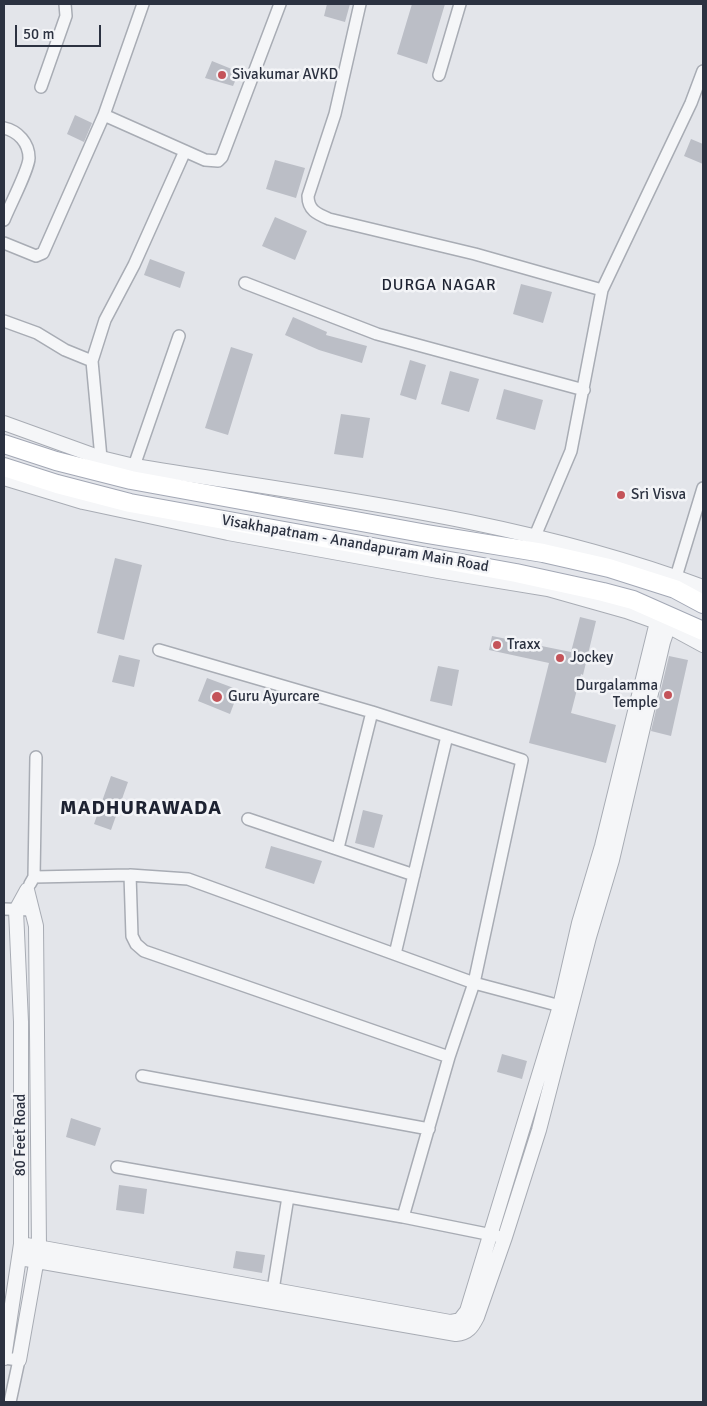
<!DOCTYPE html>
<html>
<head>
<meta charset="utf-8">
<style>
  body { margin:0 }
  #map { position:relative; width:707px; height:1406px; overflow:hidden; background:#e3e5ea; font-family:Signika,sans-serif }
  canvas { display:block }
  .frame { position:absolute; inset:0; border:5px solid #2c3241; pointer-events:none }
  .scale { position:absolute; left:15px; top:25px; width:86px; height:22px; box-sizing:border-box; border:2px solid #2c3241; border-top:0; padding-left:6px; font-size:15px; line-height:18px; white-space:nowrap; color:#2c3241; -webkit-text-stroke:4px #f3f4f7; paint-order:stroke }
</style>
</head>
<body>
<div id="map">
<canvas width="707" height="1406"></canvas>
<div class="frame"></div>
<div class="scale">50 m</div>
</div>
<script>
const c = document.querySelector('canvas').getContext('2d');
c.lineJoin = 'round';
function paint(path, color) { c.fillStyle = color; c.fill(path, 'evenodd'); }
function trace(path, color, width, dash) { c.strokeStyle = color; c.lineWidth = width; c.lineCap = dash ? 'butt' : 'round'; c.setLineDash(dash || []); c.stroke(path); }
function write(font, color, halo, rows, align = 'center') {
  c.font = font + ' Signika,sans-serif'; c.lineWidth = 5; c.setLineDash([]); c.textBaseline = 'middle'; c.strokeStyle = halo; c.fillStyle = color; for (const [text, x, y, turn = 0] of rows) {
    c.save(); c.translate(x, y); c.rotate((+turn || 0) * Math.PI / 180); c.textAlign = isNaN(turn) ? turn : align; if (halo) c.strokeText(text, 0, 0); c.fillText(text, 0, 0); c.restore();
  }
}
const building = new Path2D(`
  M 327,4 L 350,4 L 345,22 L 324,16 Z
  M 412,4 L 445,4 L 427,64 L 397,54 Z
  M 212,61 L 239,72 L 233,86 L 205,78 Z
  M 75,115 L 92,123 L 84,142 L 67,134 Z
  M 691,139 L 703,144 L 703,164 L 684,156 Z
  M 275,160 L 305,168 L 296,198 L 266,189 Z
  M 275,217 L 307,231 L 295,260 L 262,246 Z
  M 150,259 L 185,272 L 180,288 L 144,275 Z
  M 521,284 L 552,292 L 543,323 L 513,314 Z
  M 293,317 L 327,332 L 326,335 L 367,346 L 362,363 L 319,350 L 285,335 Z
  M 231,347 L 253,354 L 228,435 L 205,428 Z
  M 410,360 L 426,365 L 416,400 L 400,395 Z
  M 450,371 L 479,379 L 469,412 L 441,404 Z
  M 504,389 L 543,400 L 535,430 L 496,419 Z
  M 341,414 L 370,418 L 363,458 L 334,454 Z
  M 115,558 L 142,565 L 124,640 L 97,633 Z
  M 580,617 L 596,621 L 583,675 L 581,674 L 571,713 L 616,725 L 606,763 L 529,743 L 549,663 L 489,650 L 492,636 L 571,652 Z
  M 119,655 L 140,660 L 134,687 L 112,682 Z
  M 669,656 L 688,660 L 671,736 L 651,731 Z
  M 438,666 L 459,670 L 452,706 L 430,701 Z
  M 207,678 L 239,690 L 230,714 L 198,701 Z
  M 111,776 L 128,782 L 111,830 L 94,824 Z
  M 363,810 L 383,815 L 374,848 L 355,843 Z
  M 271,846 L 322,861 L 314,884 L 265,868 Z
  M 502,1054 L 527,1061 L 522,1079 L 497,1072 Z
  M 71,1118 L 101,1128 L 95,1146 L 66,1137 Z
  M 119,1185 L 147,1189 L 144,1214 L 116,1210 Z
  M 236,1251 L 265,1255 L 262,1273 L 233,1268 Z`);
const minor = new Path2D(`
  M 143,4 L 104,115 L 205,160 L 218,161 L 222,157 L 280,4
  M 360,4 L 335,114 L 308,196 C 308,210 317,214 329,219 L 475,254 L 602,290
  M 439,75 L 460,4
  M 41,87 L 66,16 L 65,4
  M 4,128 C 18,131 29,143 29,158 C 29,169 9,207 4,220
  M 4,243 L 36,256 L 43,253 L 104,115
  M 245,283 L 377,334 L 584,390
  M 4,321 L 37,333 L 65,350 L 92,361
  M 101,458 L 92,361 L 105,320 L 134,265 L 185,151
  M 134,466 L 179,336
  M 535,536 L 571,451 L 602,290 L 691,103 L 703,71
  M 676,577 L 703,488
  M 248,819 L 414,875
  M 338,848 L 372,712
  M 130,875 L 132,936 L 136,944 L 144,951 L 449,1057 L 474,983 L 568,1008
  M 34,877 L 130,875 L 188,879 L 474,983 L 522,760 L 372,712 L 159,650
  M 30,884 L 34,877 L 36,757
  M 4,909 L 32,910
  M 395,954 L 447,736
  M 142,1076 L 429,1129
  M 117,1167 L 403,1217 L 449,1057
  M 403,1217 L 497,1236
  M 272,1296 L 288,1197
  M 4,1358 L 19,1360 L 10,1402`);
const tertiary = new Path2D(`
  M 4,423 L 101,458 L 134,466 C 326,497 521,519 703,587
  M 4,478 L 83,502 L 228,533 L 438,571 L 548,589 L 626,611 L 668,626 L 703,645
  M 21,1244 L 450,1322 L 460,1320 L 467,1311 L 560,1006 L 579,923 L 602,846 L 657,622 L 663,612
  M 20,1258 L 456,1334 C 468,1333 472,1327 477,1317 L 505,1237 L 539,1130 L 589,937 L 612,860 L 663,642 L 672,616
  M 4,1358 L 21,1244 L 21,1022 L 16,910 L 27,890 L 36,926 L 39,1247 L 19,1360`);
const primary = new Path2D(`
  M 4,444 L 56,461 L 131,480 L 427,534 L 543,553 L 609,568 L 675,589 L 703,604
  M 4,467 L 57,484 L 130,503 L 516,573 L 603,592 L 633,600 L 703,631`);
const markers = [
  [222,75,5,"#c45359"],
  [621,495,5,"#c45359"],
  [497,645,5,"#c45359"],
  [560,658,5,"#c45359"],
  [668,695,5,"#c45359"],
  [217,697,6,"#c45359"]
];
const poiNames = [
  ["Sivakumar AVKD",232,75],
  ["Sri Visva",631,495],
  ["Traxx",507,645],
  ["Jockey",570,658],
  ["Durgalamma",658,686,"right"],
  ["Temple",658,703,"right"],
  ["Guru Ayurcare",228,697]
];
const streetNames = [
  ["Visakhapatnam - Anandapuram Main Road",355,544,10],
  ["80 Feet Road",21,1135,-90]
];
const neighbourhoodNames = [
  ["DURGA NAGAR",439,286]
];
const districtNames = [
  ["MADHURAWADA",141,809]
];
paint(building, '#bbbec6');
trace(minor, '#a8acb4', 14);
trace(tertiary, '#a8acb4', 16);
trace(primary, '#a3a8b5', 20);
trace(minor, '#f5f6f8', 11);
trace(tertiary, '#f5f6f8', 14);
trace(primary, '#fff', 18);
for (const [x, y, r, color] of markers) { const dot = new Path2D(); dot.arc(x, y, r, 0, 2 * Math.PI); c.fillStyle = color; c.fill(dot); trace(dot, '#f3f4f7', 2); }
write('15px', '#2c3241', '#f3f4f7', poiNames, 'left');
write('15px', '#2c3241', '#f3f4f7', streetNames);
c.letterSpacing = '1px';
write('16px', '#1e2332', '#f3f4f7', neighbourhoodNames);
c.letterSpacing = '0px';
c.letterSpacing = '1px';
write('bold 20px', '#1e2332', '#f3f4f7', districtNames);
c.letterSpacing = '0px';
</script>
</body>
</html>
